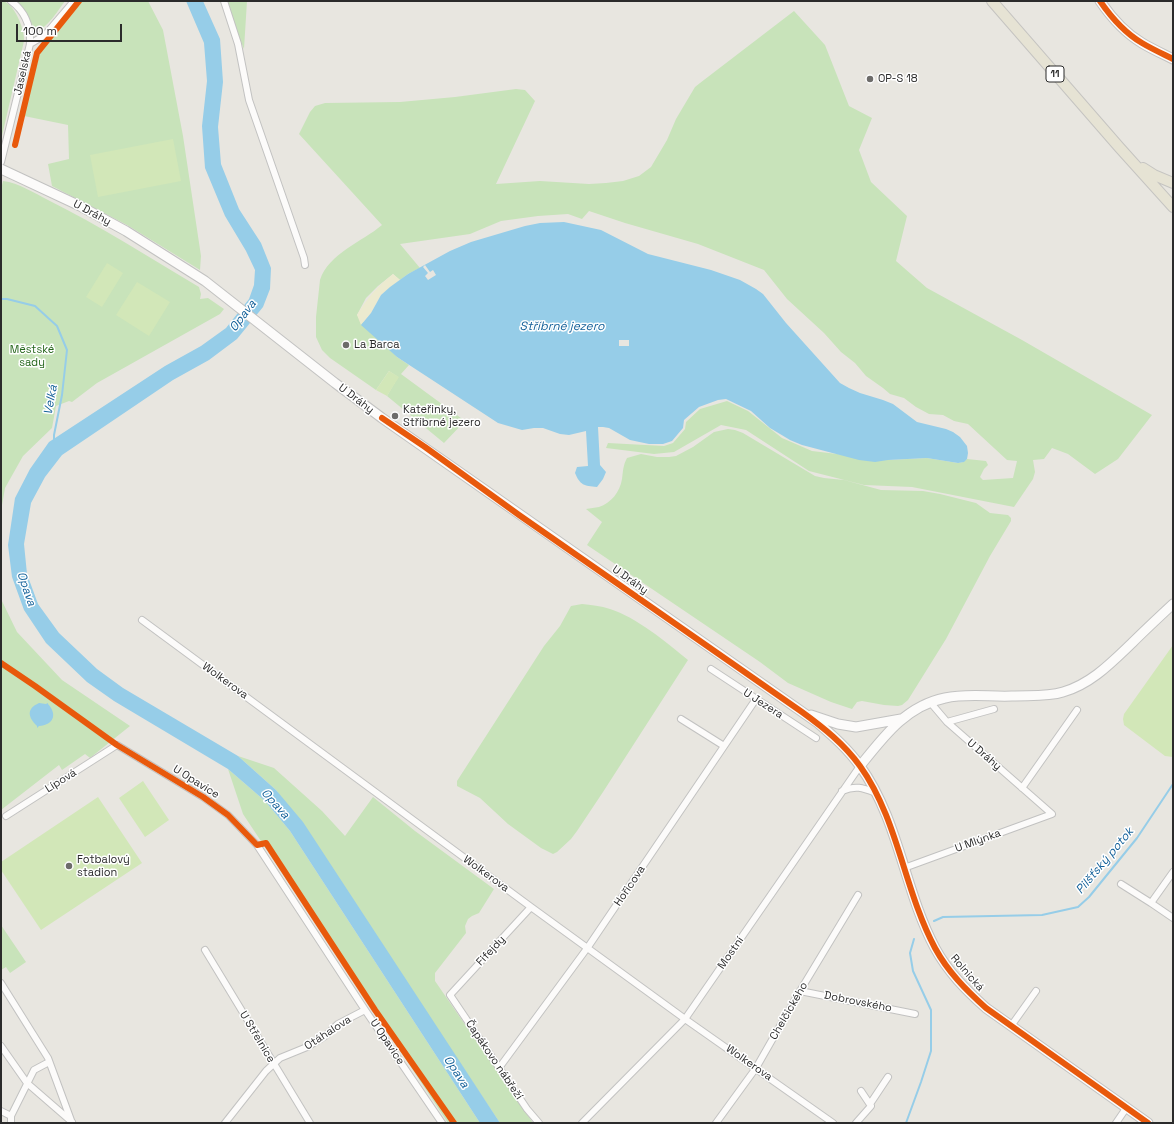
<!DOCTYPE html>
<html>
<head>
<meta charset="utf-8">
<style>
  body { margin:0 }
  #map { position:relative; width:1174px; height:1124px; overflow:hidden; background:#e8e6e0; font-family:"Space Grotesk",sans-serif }
  canvas { display:block }
  .frame { position:absolute; inset:0; border:2px solid #2b2b2b; pointer-events:none }
  .scale { position:absolute; left:16px; top:24px; width:106px; height:18px; box-sizing:border-box; border:2px solid #2b2b2b; border-top:0; padding-left:5px; font-size:12px; line-height:14px; white-space:nowrap; color:#2b2b2b; -webkit-text-stroke:3px #fff; paint-order:stroke }
</style>
</head>
<body>
<div id="map">
<canvas width="1174" height="1124"></canvas>
<div class="frame"></div>
<div class="scale">100 m</div>
</div>
<script>
const c = document.querySelector('canvas').getContext('2d');
c.lineJoin = 'round';
function paint(path, color) { c.fillStyle = color; c.fill(path, 'evenodd'); }
function trace(path, color, width, dash) { c.strokeStyle = color; c.lineWidth = width; c.lineCap = dash ? 'butt' : 'round'; c.setLineDash(dash || []); c.stroke(path); }
function write(font, color, halo, rows, align = 'center') {
  c.font = font + ' "Space Grotesk",sans-serif'; c.lineWidth = 3; c.setLineDash([]); c.textBaseline = 'middle'; c.strokeStyle = halo; c.fillStyle = color; for (const [text, x, y, turn = 0] of rows) {
    c.save(); c.translate(x, y); c.rotate((+turn || 0) * Math.PI / 180); c.textAlign = isNaN(turn) ? turn : align; if (halo) c.strokeText(text, 0, 0); c.fillText(text, 0, 0); c.restore();
  }
}
const green = new Path2D(`
  M 1,1 C 14,1 25,30 24,41 L 1,140 Z
  M 17,1 L 65,1 C 59,9 47,29 37,30 L 33,26 Z
  M 80,1 L 148,1 L 163,30 L 183,136 L 201,256 L 200,270 L 127,225 L 52,186 L 48,164 L 69,159 L 68,125 L 24,116 L 40,52 Z
  M 224,1 L 247,1 L 244,49 Z
  M 794,11 L 825,45 L 849,106 L 872,118 L 859,150 L 871,182 L 907,216 L 896,261 L 927,288 L 1022,340 L 1152,415 L 1118,459 L 1095,474 L 1068,454 L 1052,448 L 1044,459 L 1033,460 L 1035,472 L 1033,479 L 1014,507 L 912,487 L 864,485 L 809,471 L 746,430 L 721,425 L 674,452 L 654,454 L 606,448 L 608,443 L 664,446 L 673,443 L 685,429 L 686,422 L 700,409 L 727,401 L 748,411 L 782,438 L 812,451 L 888,460 L 927,458 L 958,463 L 963,462 L 967,459 L 986,461 L 988,465 L 984,469 L 980,477 L 983,480 L 1013,478 L 1017,461 L 1007,460 L 968,424 L 954,421 L 943,415 L 929,414 L 916,407 L 904,398 L 890,394 L 883,388 L 866,376 L 855,363 L 841,352 L 824,333 L 787,299 L 764,270 L 698,244 L 625,223 L 589,211 L 582,219 L 568,214 L 538,216 L 501,221 L 470,234 L 400,244 L 420,268 L 408,274 L 400,280 L 393,274 L 378,286 L 366,298 L 357,315 L 397,357 L 409,365 L 401,374 L 465,421 L 444,443 L 387,396 L 398,377 L 389,371 L 376,390 L 330,358 L 322,350 L 316,337 L 316,317 L 320,280 C 329,253 362,242 382,225 L 299,134 L 310,112 L 315,106 L 325,103 L 400,102 L 455,97 L 516,89 L 525,90 L 535,101 L 496,184 L 540,181 L 589,184 L 606,183 L 623,181 L 639,176 L 651,167 L 667,140 L 676,119 L 695,87 L 700,83 Z
  M 3,181 C 19,183 34,193 48,200 C 100,226 149,257 199,287 L 201,294 L 200,299 L 208,298 L 224,309 L 220,314 L 97,383 L 72,402 L 69,401 L 56,406 L 52,428 L 23,456 L 5,488 L 1,511 L 1,189 Z
  M 728,429 L 735,430 L 743,433 L 815,476 L 824,478 L 844,480 L 881,490 L 923,491 L 940,494 L 976,503 L 990,513 L 1008,515 L 1011,518 L 1011,521 L 990,556 L 946,639 L 908,700 L 902,705 L 898,706 L 884,705 L 862,701 L 857,702 L 852,709 L 831,702 L 788,683 L 760,662 L 587,545 L 602,522 L 586,509 C 590,508 595,508 599,507 C 611,503 620,492 622,479 C 623,472 623,465 627,458 L 641,454 L 657,457 L 669,457 L 676,456 L 693,447 L 714,432 Z
  M 1,599 L 17,632 L 62,680 L 130,726 L 90,758 L 85,754 L 62,770 L 59,765 L 1,810 Z
  M 582,604 C 591,605 601,606 610,609 C 636,617 666,642 688,660 L 603,792 L 577,831 L 571,839 L 557,852 L 553,854 L 541,848 L 508,824 L 480,798 L 457,786 L 457,781 L 544,646 L 560,626 L 571,606 Z
  M 238,756 L 274,768 L 322,811 L 345,836 L 373,797 L 415,831 L 494,889 L 479,913 L 472,916 L 468,919 L 465,926 L 466,933 L 435,973 L 435,981 L 533,1123 L 500,1123 L 276,790 Z
  M 228,769 L 265,801 L 290,831 L 480,1123 L 448,1123 L 243,814 Z
  M 1,925 L 26,962 L 10,973 L 6,967 L 1,970 Z`);
const sand = new Path2D(`
  M 393,274 L 400,280 L 381,295 L 371,313 L 361,325 L 357,315 C 368,297 377,287 393,274 Z`);
const pitch = new Path2D(`
  M 173,139 L 181,181 L 98,197 L 90,155 Z
  M 107,263 L 123,273 L 102,307 L 86,297 Z
  M 137,282 L 170,302 L 149,336 L 116,315 Z
  M 389,371 L 399,377 L 387,396 L 376,390 Z
  M 1173,645 L 1173,757 L 1165,756 L 1124,725 L 1123,719 L 1124,714 Z
  M 143,781 L 169,820 L 145,837 L 119,798 Z
  M 98,797 L 142,863 L 41,930 L 1,870 L 1,862 Z`);
const water = new Path2D(`
  M 186,1 L 203,1 L 220,39 L 223,82 L 218,127 L 221,164 L 239,209 L 261,243 L 271,268 L 270,289 L 263,307 L 237,339 L 209,360 L 173,380 L 62,455 L 45,477 L 31,503 L 24,544 L 27,574 L 38,604 L 59,633 L 97,669 L 123,688 L 238,756 L 276,790 L 303,822 L 500,1123 L 480,1123 L 290,831 L 265,801 L 228,769 L 114,701 L 87,682 L 46,643 L 24,610 L 12,577 L 8,545 L 15,498 L 30,469 L 49,442 L 165,366 L 201,346 L 226,328 L 249,299 L 254,285 L 255,270 L 246,251 L 225,216 L 205,168 L 202,126 L 207,81 L 204,43 Z
  M 564,222 L 601,230 L 648,254 L 711,270 L 740,280 L 756,289 L 763,294 L 786,323 L 840,383 L 849,388 L 860,393 L 883,400 L 893,404 L 917,422 L 946,429 L 953,432 L 960,437 L 967,446 L 968,453 L 967,459 L 964,462 L 958,463 L 927,458 L 888,460 L 875,462 L 859,460 L 802,445 L 790,440 L 770,428 L 751,411 L 726,399 L 718,400 L 699,407 L 684,420 L 683,428 L 672,441 L 663,444 L 649,444 L 630,440 L 609,428 L 603,427 L 598,427 L 600,465 L 606,472 L 603,479 L 597,487 C 584,486 580,485 575,473 L 577,467 L 588,466 L 586,431 L 569,435 L 560,434 L 543,428 L 534,428 L 522,430 L 498,423 L 397,357 L 361,325 L 371,313 L 381,295 L 390,287 L 408,274 L 450,251 L 471,242 L 525,226 L 540,223 Z
  M 39,703 L 46,704 L 48,703 L 48,704 C 58,715 53,725 39,726 L 37,728 L 37,726 C 28,717 26,709 39,703 Z`);
const pier = new Path2D(`
  M 425,265 L 430,272 L 433,270 L 436,275 L 428,280 L 425,276 L 428,273 L 423,267 Z
  M 619,340 L 629,340 L 629,346 L 619,346 Z`);
const stream = new Path2D(`
  M 1,299 L 7,299 L 35,306 L 57,326 L 67,350 L 62,395 L 54,435 L 54,441
  M 934,921 L 943,917 L 1042,915 L 1078,907 L 1089,897 L 1137,838 L 1173,784
  M 906,1123 L 921,1082 L 931,1051 L 931,1010 L 913,971 L 910,953 L 914,939`);
const street = new Path2D(`
  M 224,1 L 238,44 L 249,100 L 304,258 L 305,265
  M 30,44 L 45,35 L 74,1
  M 1,162 L 30,44 C 31,26 26,12 11,1
  M 142,620 L 531,907 L 685,1019 L 833,1123
  M 711,669 L 816,738
  M 681,719 L 724,746
  M 947,722 L 994,709
  M 1022,788 L 1077,710
  M 842,791 C 856,785 863,788 876,793
  M 6,816 L 117,745 L 203,797 L 228,815 L 257,845 L 365,1010 L 442,1123
  M 904,868 L 1052,814 L 947,722 L 930,702
  M 1173,872 L 1151,903 L 1173,918
  M 1121,884 L 1151,903
  M 531,907 L 450,995 L 527,1109 L 539,1123
  M 205,950 L 310,1123
  M 1,983 L 48,1058 L 72,1123
  M 800,991 L 915,1014
  M 1011,1026 L 1036,991
  M 1,1046 L 27,1083 L 72,1122
  M 499,1068 L 588,947 L 756,699
  M 870,1104 L 888,1077
  M 1,1111 L 11,1116
  M 11,1123 L 11,1116 L 34,1070 L 49,1062
  M 225,1123 L 266,1071 L 280,1058 L 307,1047 L 325,1036 L 338,1024 L 365,1010
  M 582,1123 L 685,1019 L 860,766
  M 716,1123 L 756,1068 L 800,991 L 858,895
  M 856,1123 L 871,1106 L 861,1091
  M 1116,1123 L 1127,1107`);
const secondary = new Path2D(`
  M 1100,1 C 1111,17 1125,33 1142,43 C 1152,49 1163,54 1173,59
  M 1,169 L 80,206 L 126,231 L 205,281 L 335,383 L 382,418 L 818,723 C 833,736 848,749 860,766 C 899,820 904,890 935,948 C 948,972 966,990 986,1008 L 1148,1123
  M 811,715 L 838,724 L 856,727 L 901,719
  M 860,766 C 884,736 906,706 945,698 C 967,693 990,697 1012,696 C 1029,695 1047,697 1063,692 C 1091,684 1111,663 1132,643 C 1145,630 1159,617 1173,604`);
const primary = new Path2D(`
  M 992,1 L 1119,147 L 1173,207
  M 1143,168 L 1154,175 L 1173,183`);
const cycleway = new Path2D(`
  M 1100,1 C 1111,17 1125,33 1142,43 C 1152,49 1163,54 1173,59
  M 15,145 L 37,53 L 79,1
  M 382,418 L 425,447 L 519,515 L 802,712 C 824,728 844,744 860,766 C 898,819 904,890 935,948 C 948,972 966,990 986,1008 L 1148,1123
  M 1,663 L 35,686 L 117,745 L 203,797 L 228,815 L 257,845 L 266,843 L 375,1010 L 454,1123`);
const markers = [
  [870,79,4,"#6d6c6a"],
  [346,345,4,"#6d6c6a"],
  [395,416,4,"#6d6c6a"],
  [69,866,4,"#6d6c6a"]
];
const shields = [
  [1055,74,18]
];
const shieldNames = [
  ["11",1055,74]
];
const streetNames = [
  ["Jaselská",23,73,-77],
  ["U Dráhy",92,213,28],
  ["U Dráhy",356,399,37],
  ["U Dráhy",630,580,35],
  ["Wolkerova",225,681,36],
  ["U Jezera",763,704,33],
  ["U Dráhy",984,755,41],
  ["Lípová",61,781,-32],
  ["U Opavice",196,782,32],
  ["U Mlýnka",978,841,-20],
  ["Wolkerova",486,874,36],
  ["Hořicova",630,886,-56],
  ["Fifejdy",491,951,-47],
  ["Mostní",731,953,-55],
  ["Rolnická",967,973,49],
  ["Dobrovského",858,1002,11],
  ["Chelčického",789,1011,-60],
  ["Otáhalova",328,1033,-33],
  ["U Střelnice",257,1037,59],
  ["U Opavice",387,1042,56],
  ["Čapákovo nábřeží",494,1060,56],
  ["Wolkerova",749,1063,35]
];
const poiNames = [
  ["OP-S 18",878,79],
  ["La Barca",354,345],
  ["Kateřinky,",403,410],
  ["Stříbrné jezero",403,423],
  ["Fotbalový",77,860],
  ["stadion",77,873]
];
const parkNames = [
  ["Městské",32,350],
  ["sady",32,363]
];
const waterNames = [
  ["Opava",243,316,-53],
  ["Stříbrné jezero",562,327],
  ["Velká",51,400,-80],
  ["Opava",26,589,71],
  ["Opava",275,804,48],
  ["Pilšťský potok",1105,861,-50],
  ["Opava",456,1072,57]
];
paint(green, '#c8e3ba');
paint(sand, '#eceacf');
paint(pitch, '#d2e7b8');
paint(water, '#96cde8');
paint(pier, '#e8e6e0');
trace(stream, '#96cde8', 2);
trace(street, '#c2c2c1', 8);
trace(secondary, '#c2c2c1', 11);
trace(primary, '#c5c4c1', 12);
trace(street, '#fcfbfa', 6);
trace(secondary, '#fcfbfa', 9);
trace(primary, '#e6e3d4', 10);
trace(cycleway, '#e8590c', 6);
for (const [x, y, r, color] of markers) { const dot = new Path2D(); dot.arc(x, y, r, 0, 2 * Math.PI); c.fillStyle = color; c.fill(dot); trace(dot, '#fff', 1.5); }
for (const [x, y, w] of shields) { const box = new Path2D(); box.roundRect(x - w / 2, y - 8, w, 16, 3); c.fillStyle = '#fff'; c.fill(box); trace(box, '#2b2b2b', 1); }
write('bold 10px', '#2b2b2b', null, shieldNames);
write('11px', '#2b2b2b', '#fff', streetNames);
write('11px', '#2b2b2b', '#fff', poiNames, 'left');
write('11px', '#26661c', '#fff', parkNames);
write('italic 12px', '#115f98', '#fff', waterNames);
</script>
</body>
</html>
